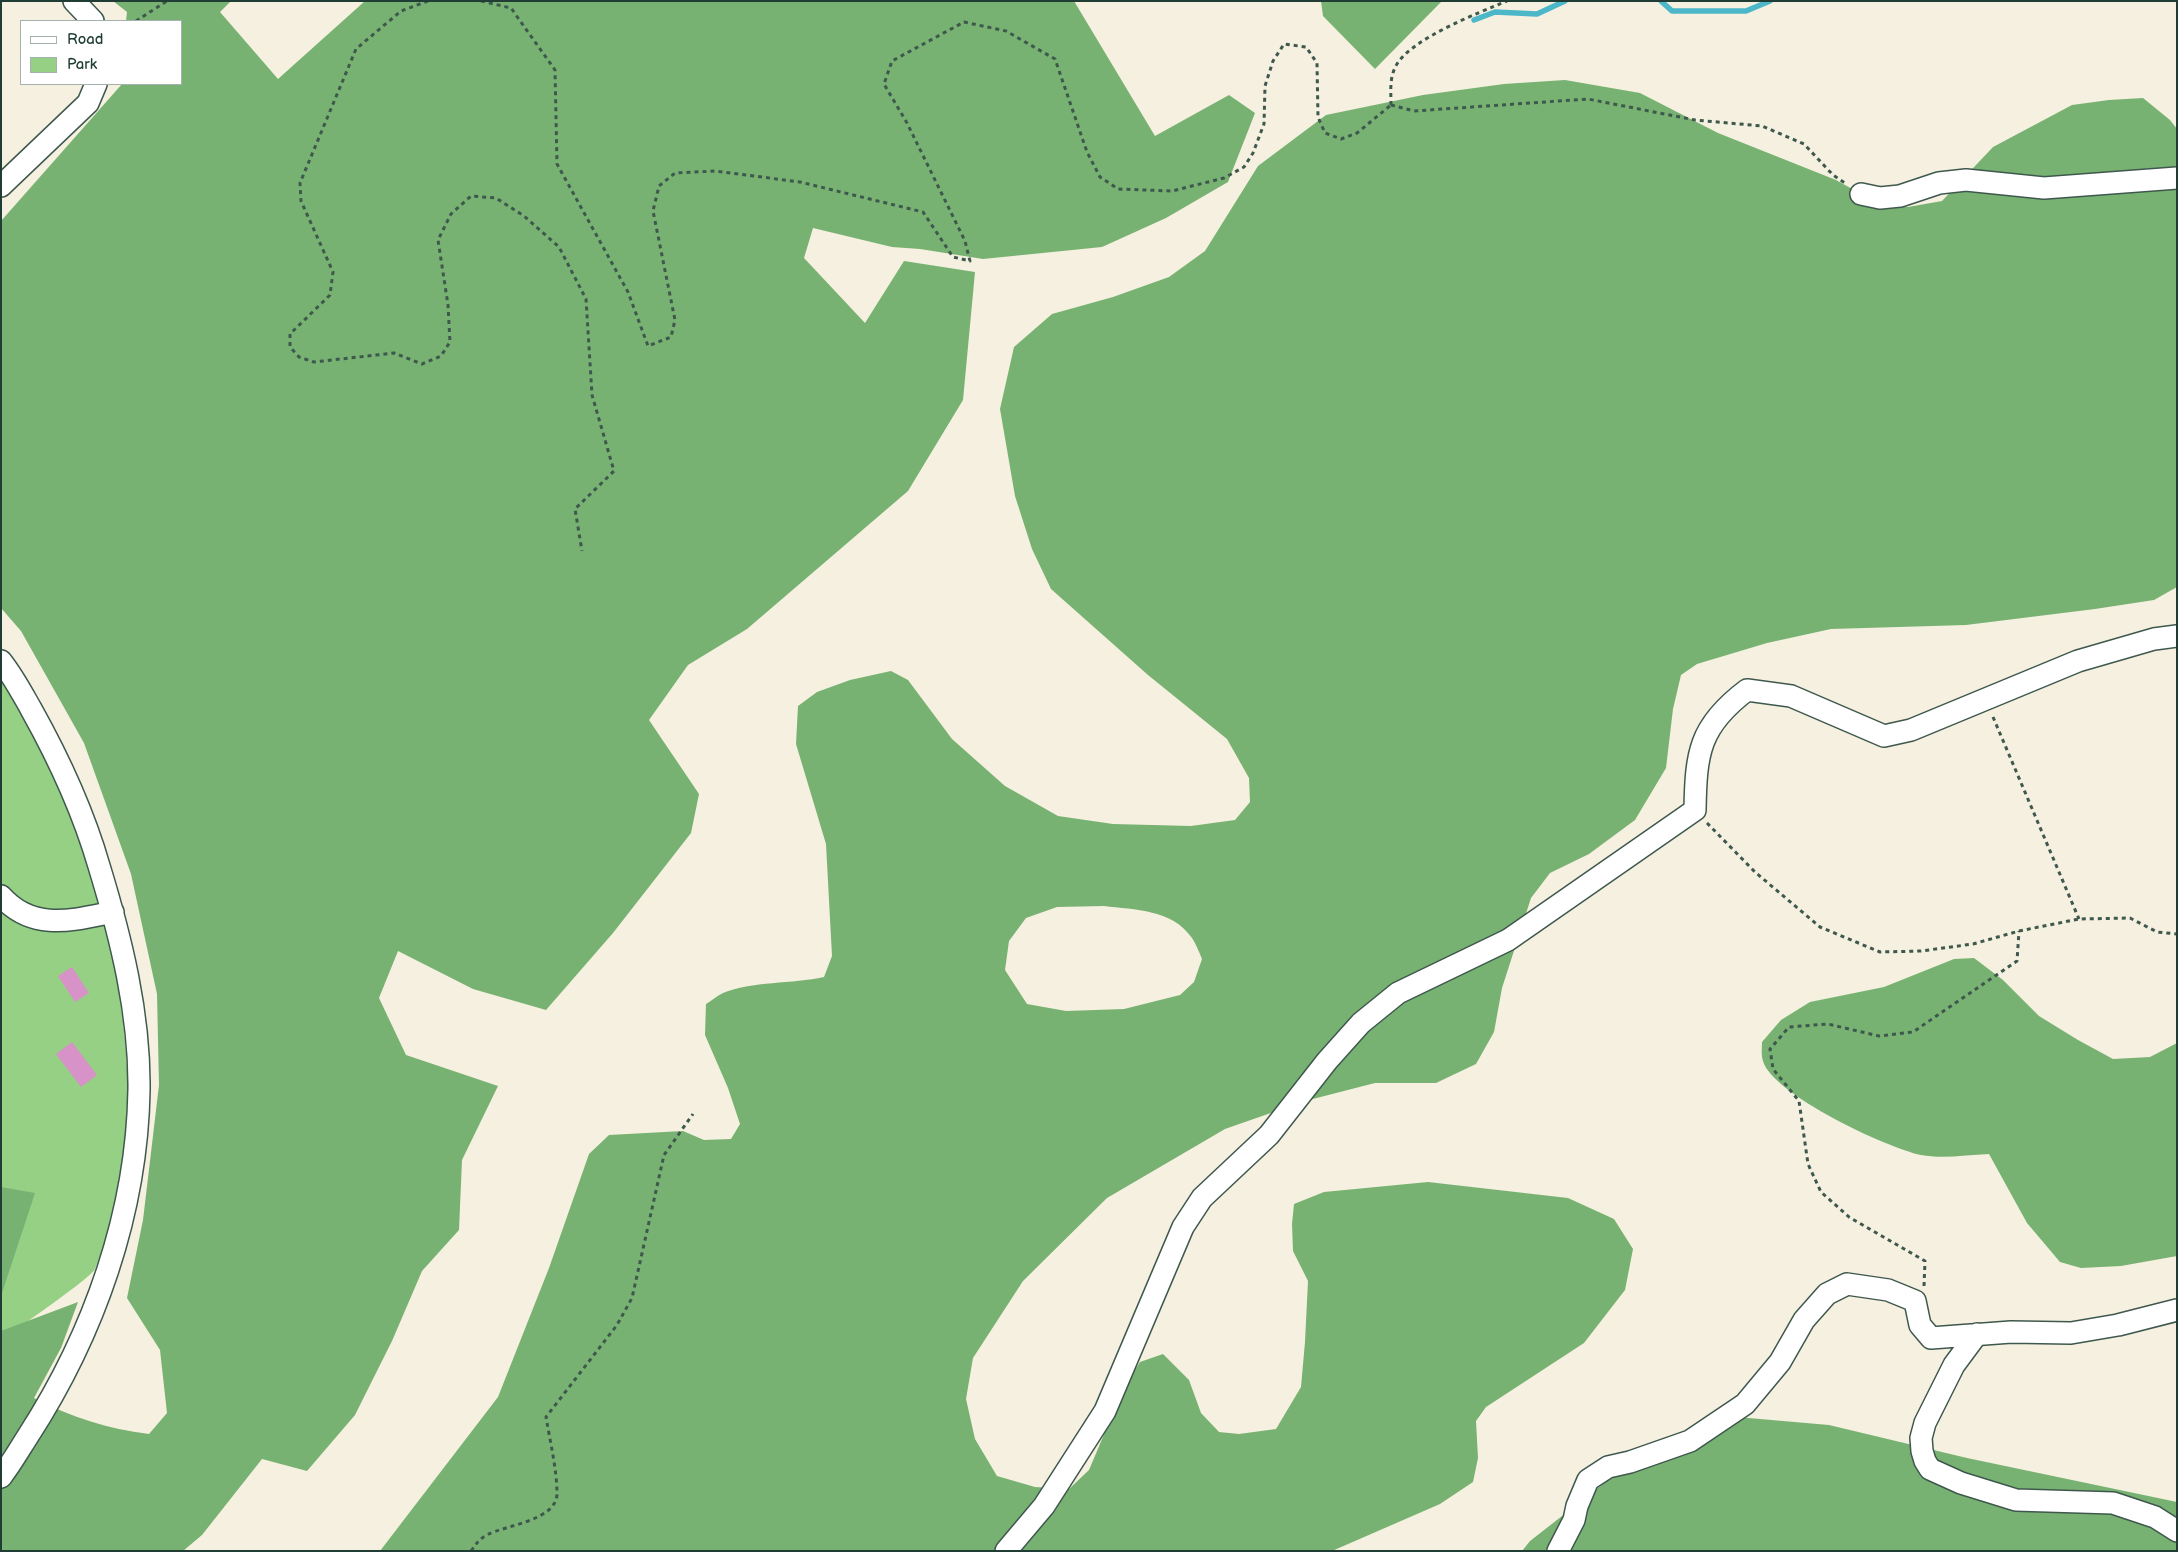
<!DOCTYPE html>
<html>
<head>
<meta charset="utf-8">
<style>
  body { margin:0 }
  #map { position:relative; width:2178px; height:1552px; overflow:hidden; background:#f5f0df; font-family:"Balsamiq Sans",sans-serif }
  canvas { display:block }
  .frame { position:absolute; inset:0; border:2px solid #1f3d34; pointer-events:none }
  .legend { position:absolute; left:20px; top:20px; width:162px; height:65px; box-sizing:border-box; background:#fff; border:1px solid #a5b1ae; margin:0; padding:6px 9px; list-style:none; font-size:15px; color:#1f3d34 }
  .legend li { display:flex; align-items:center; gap:10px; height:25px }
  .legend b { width:25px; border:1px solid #a5b1ae }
</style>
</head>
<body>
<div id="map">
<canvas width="2178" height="1552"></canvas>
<div class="frame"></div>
<ul class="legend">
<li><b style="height:6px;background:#fff"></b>Road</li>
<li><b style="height:14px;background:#95d084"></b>Park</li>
</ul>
</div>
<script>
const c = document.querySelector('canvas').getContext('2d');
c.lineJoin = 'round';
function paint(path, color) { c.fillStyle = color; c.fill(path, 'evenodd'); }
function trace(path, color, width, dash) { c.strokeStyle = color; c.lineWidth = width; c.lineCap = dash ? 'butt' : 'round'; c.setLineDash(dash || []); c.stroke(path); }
const green = new Path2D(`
  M 1,681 C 78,796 128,961 128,1099 C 129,1129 122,1160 117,1189 C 112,1213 105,1247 95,1269 C 91,1278 15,1330 1,1340 Z`);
const forest = new Path2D(`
  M 113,1 L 231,1 L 220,12 L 278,79 L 365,1 L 1074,1 L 1155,136 L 1229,95 L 1255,113 L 1228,182 L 1166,218 L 1102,247 L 983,259 L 920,249 L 892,247 L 813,228 L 804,258 L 865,323 L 904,261 L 975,272 L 963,400 L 908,491 L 747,629 L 688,665 L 649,720 L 699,794 L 691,833 L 613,933 L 546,1010 L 473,989 L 398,951 L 379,998 L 406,1055 L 498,1086 L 462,1160 L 459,1230 L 422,1271 L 392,1341 L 355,1415 L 307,1471 L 262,1459 L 202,1535 L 183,1551 L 1,1551 L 1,1331 L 78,1302 L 61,1348 L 34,1398 C 71,1417 108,1429 149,1434 L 167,1413 L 160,1350 L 127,1298 L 143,1220 L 159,1085 L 157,994 L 131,874 L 84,743 L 21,631 L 1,608 L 1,221 L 122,84 L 181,84 L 181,21 L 126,21 L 127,12 Z
  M 1321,1 L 1442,1 L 1375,69 L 1323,16 Z
  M 1565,80 L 1640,93 L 1718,133 L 1836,180 L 1881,205 L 1908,207 L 1942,201 L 1993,147 L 2072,105 L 2109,100 L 2143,98 L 2170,120 L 2177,129 L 2177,587 L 2154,600 L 2095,609 L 1966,625 L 1831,629 L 1767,643 L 1697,664 L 1681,675 L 1673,709 L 1666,768 L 1635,820 L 1589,854 L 1550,873 L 1531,898 L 1502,988 L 1494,1032 L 1476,1064 L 1436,1083 L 1375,1083 L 1305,1101 L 1225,1129 L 1107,1198 L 1023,1281 L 973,1358 L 966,1399 L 975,1439 L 997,1476 L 1035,1487 L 1069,1489 L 1089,1470 L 1124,1387 L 1140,1362 L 1163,1354 L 1189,1380 L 1201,1413 L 1219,1432 L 1239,1434 L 1276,1429 L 1301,1387 L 1305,1342 L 1308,1281 L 1293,1251 L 1292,1224 L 1294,1204 L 1324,1192 L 1428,1182 L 1568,1198 L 1614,1219 L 1633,1249 L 1625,1290 L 1584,1343 L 1486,1407 L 1476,1421 L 1478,1458 L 1473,1482 L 1440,1504 L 1332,1551 L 380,1551 L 498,1397 L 549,1268 L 589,1154 L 609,1135 L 683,1131 L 704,1140 L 731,1139 L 740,1124 L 728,1088 L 705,1035 L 706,1004 C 711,1001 717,996 723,993 C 751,981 793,984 824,977 L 832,956 L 826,844 L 796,744 L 798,706 L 817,692 L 850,680 L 891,671 L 908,680 L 952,739 L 1005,786 L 1058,816 L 1113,824 L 1191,826 L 1235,820 L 1250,802 L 1249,778 L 1227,739 L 1148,675 L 1051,589 L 1032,549 L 1015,496 L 1000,409 L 1014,347 L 1052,314 L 1113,297 L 1169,277 L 1205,251 L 1258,166 L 1326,115 L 1423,95 L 1504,84 ZM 1104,906 C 1135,910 1172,909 1192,938 C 1196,944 1199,952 1202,959 L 1194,982 L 1180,995 L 1124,1009 L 1066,1011 L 1027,1004 L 1005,970 L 1009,941 L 1026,918 L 1057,907 Z
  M 1974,958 L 2003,980 L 2039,1016 L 2078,1040 L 2113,1059 L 2150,1057 L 2177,1043 L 2177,1256 L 2121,1266 L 2081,1268 L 2060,1262 L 2027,1223 L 1989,1154 C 1967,1155 1942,1159 1921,1155 C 1887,1148 1772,1094 1763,1061 C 1761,1055 1762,1048 1762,1042 L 1781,1020 L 1810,1002 L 1884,987 L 1954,959 Z
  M 1,1187 L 35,1193 L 1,1296 Z
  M 1737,1417 L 1829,1425 L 1967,1458 L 2177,1502 L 2177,1551 L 1522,1551 L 1530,1541 L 1657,1442 Z`);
const stream = new Path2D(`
  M 1661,1 L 1672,11 L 1746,11 L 1770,1
  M 1474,20 L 1495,12 L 1537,14 L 1565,1`);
const building = new Path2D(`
  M 72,967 L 89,993 L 75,1002 L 58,976 Z
  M 72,1042 L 97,1075 L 81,1087 L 56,1054 Z`);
const path = new Path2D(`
  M 428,1 L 401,11 L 356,49 L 300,183 L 301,201 L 333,272 L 330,295 L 290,334 L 290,347 L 299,357 L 314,362 L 394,353 L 422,364 L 441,356 L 450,342 L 448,305 L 438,240 L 451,214 L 471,196 L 496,198 L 524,216 L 559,247 L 586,299 L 592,395 L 614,471 L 575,509 L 582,551
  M 481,1 L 511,8 L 555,70 L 557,164 L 628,292 L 648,346 L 671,337 L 675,320 L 653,211 L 659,186 L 675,173 L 715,171 L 800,182 L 923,212 L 953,257 L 970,261 L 965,241 L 907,123 L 884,84 L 892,61 L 964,22 L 1006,31 L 1055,59 L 1087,152 L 1100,177 L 1118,189 L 1172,191 L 1224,178 L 1244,167 L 1253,153 L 1264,124 L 1265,86 L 1273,61 L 1284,44 L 1306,47 L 1317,63 L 1318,117 L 1325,133 L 1341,139 L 1357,133 L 1391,105
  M 136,21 L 167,1
  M 1391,105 L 1414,111 L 1588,99 L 1695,120 L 1762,126 L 1804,144 L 1833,175 L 1845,183
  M 1391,105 C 1391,91 1389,77 1397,64 C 1413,38 1478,13 1507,1
  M 1993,717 L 2079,919
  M 1707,823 L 1755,872 L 1820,927 L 1880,952 L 1921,951 L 1973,944 L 2019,931 L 2079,919 L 2130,918 L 2157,932 L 2177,934
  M 1924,1286 L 1925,1261 L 1849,1217 L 1821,1192 L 1808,1164 L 1799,1101 L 1773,1069 L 1770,1049 L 1789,1027 L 1828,1024 L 1879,1036 L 1913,1032 L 2017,961 L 2019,931
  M 471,1551 C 476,1544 479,1539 487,1535 C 505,1525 556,1521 557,1494 C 557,1470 550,1441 546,1417 L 617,1325 L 632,1298 L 664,1155 L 693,1114`);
const minor = new Path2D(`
  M 74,1 L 93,21
  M 1,186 L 88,103 L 96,84
  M 1861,194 L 1880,198 L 1900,196 L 1939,183 L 1966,180 L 2044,188 L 2177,178
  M 1,661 C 13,676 22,693 31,709 C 59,759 83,811 99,866 C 121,938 140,1014 139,1090 C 137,1213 94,1334 28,1436 C 19,1450 11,1464 1,1477
  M 1,896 C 33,932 73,920 113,912
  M 1977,1334 L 1954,1365 L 1925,1423 L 1921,1438 L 1922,1451 L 1925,1461 L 1930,1469 L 1961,1483 L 2016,1500 L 2113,1503 L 2155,1517 L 2177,1531
  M 1006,1551 L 1044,1506 L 1105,1411 L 1183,1227 L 1202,1198 L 1269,1135 L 1327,1061 L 1361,1023 L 1398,993 L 1508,940 L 1695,810 C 1696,753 1699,726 1747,690 L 1791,696 L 1884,736 L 1911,730 L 2078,661 L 2154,639 L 2177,636
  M 1558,1551 L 1574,1520 L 1577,1506 L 1588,1480 L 1608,1467 L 1630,1462 L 1690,1441 L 1745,1404 L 1780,1362 L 1804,1320 L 1827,1294 L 1847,1284 L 1888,1290 L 1915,1301 L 1920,1325 L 1931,1338 L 2011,1332 L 2071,1333 L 2118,1325 L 2177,1310`);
paint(green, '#95d084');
paint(forest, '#78b272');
trace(stream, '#4db7ca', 5.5);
paint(building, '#d792c7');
trace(minor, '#3f584e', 24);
trace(path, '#3f584e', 3, [4, 4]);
trace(minor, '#fff', 21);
</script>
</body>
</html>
